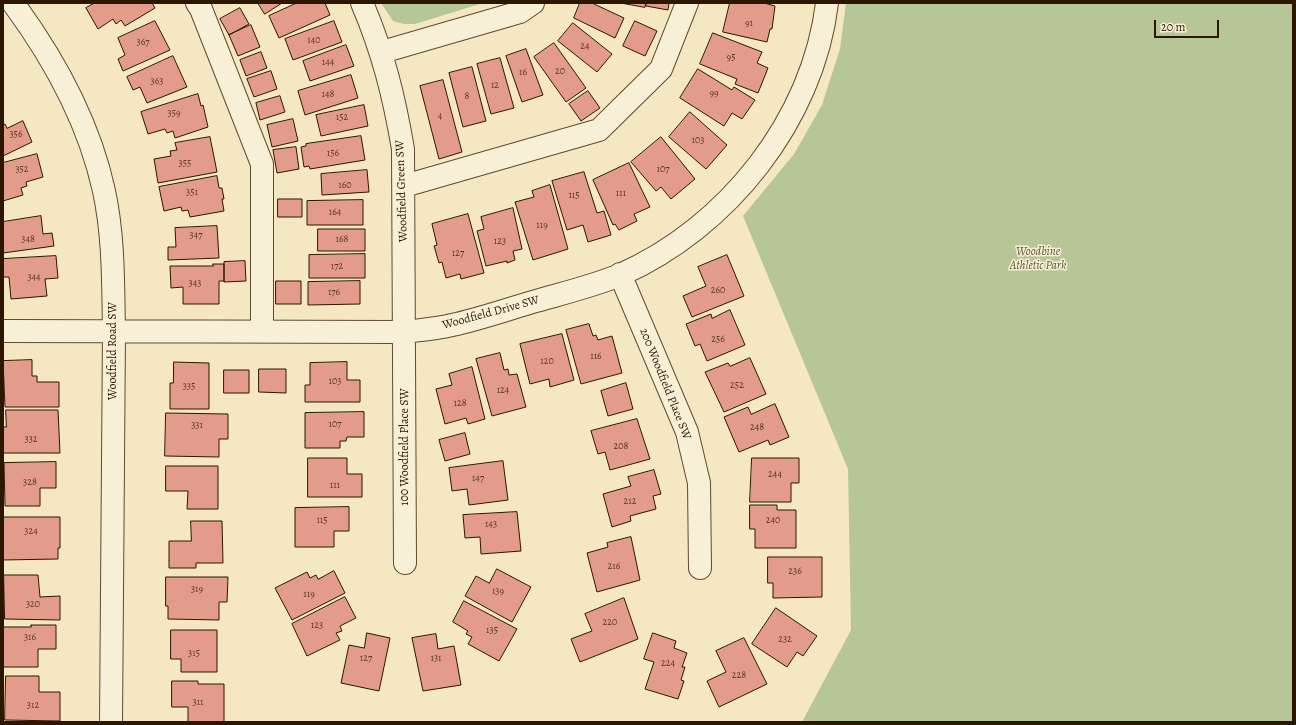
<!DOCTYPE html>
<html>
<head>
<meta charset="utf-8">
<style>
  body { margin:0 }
  #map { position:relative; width:1296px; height:725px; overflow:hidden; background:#f4e7c2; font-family:Alegreya,serif }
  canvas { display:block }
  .frame { position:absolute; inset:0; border:4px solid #2c1600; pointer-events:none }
  .scale { position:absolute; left:1154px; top:20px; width:65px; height:18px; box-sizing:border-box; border:2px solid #2c1600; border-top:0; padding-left:5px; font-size:12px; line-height:14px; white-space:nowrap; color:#2c1600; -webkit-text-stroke:3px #f8efd7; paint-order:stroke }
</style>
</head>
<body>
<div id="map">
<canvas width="1296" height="725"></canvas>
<div class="frame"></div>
<div class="scale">20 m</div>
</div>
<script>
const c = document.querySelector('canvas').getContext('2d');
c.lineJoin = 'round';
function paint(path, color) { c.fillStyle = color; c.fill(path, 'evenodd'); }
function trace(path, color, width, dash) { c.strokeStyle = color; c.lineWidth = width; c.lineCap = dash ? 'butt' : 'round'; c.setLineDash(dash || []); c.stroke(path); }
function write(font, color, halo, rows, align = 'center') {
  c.font = font + ' Alegreya,serif'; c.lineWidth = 3; c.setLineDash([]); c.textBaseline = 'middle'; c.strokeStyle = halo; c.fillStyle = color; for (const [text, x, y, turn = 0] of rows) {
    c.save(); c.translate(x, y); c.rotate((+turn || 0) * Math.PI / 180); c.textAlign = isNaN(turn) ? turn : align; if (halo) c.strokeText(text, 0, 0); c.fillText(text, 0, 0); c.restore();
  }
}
const green = new Path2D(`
  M 381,3 L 483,3 L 415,24 L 404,24 L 393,21 Z
  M 846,3 L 1293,3 L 1293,722 L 802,722 L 851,630 L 848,469 L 743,216 L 794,154 L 822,105 L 840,49 Z`);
const building = new Path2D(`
  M 95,3 L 152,3 L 155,8 L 125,26 L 121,20 L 116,24 L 113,19 L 98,29 L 86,8 Z
  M 258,3 L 282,3 L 265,14 Z
  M 297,3 L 325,3 L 330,15 L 279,38 L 269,16 Z
  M 580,3 L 592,3 L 624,18 L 615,38 L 574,18 Z
  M 621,3 L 646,3 L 645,7 Z
  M 647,3 L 669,3 L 668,10 L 646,6 Z
  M 730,3 L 764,3 L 775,6 L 772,29 L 770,29 L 767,42 L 723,32 Z
  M 240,8 L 249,24 L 229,35 L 220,19 Z
  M 155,21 L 170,50 L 123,71 L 118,59 L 125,55 L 118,38 Z
  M 334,21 L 342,42 L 293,60 L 285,39 Z
  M 635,21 L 657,31 L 645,56 L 623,46 Z
  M 573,23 L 612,54 L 597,72 L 558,41 Z
  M 251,25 L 260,47 L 238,56 L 229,35 Z
  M 713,33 L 762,52 L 757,63 L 768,68 L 758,93 L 735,84 L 737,79 L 700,64 Z
  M 554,43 L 586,88 L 566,102 L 534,57 Z
  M 346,45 L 354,66 L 310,81 L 303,61 Z
  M 526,49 L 543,95 L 522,102 L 506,56 Z
  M 261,52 L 267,68 L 246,76 L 240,60 Z
  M 173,56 L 187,87 L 147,103 L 140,87 L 133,90 L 127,77 Z
  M 500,58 L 514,108 L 491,114 L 477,64 Z
  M 472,67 L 486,121 L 463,127 L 449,73 Z
  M 698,69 L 732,90 L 734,87 L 755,100 L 742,119 L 732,113 L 724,126 L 680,98 Z
  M 271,71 L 277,89 L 254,97 L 247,79 Z
  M 351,75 L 358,98 L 305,115 L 298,91 Z
  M 443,80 L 462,152 L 439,159 L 420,86 Z
  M 588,91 L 600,108 L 581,121 L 569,104 Z
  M 198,94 L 201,106 L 203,105 L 208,127 L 175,138 L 173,131 L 167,133 L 165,129 L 148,134 L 141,112 Z
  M 280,96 L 285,112 L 260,120 L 256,103 Z
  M 364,105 L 368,126 L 321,136 L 316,115 Z
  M 690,112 L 727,145 L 706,169 L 669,137 Z
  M 293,119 L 298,141 L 272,147 L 267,125 Z
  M 23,121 L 32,142 L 3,156 L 3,125 L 5,124 L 7,128 Z
  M 361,136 L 365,160 L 310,169 L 309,166 L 304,167 L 301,147 L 306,146 L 306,144 Z
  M 210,137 L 217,172 L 158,183 L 154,159 L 171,156 L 170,151 L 177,150 L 175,143 Z
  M 661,137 L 695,179 L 671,199 L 661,187 L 656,191 L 631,162 Z
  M 296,147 L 299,169 L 277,173 L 273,150 Z
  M 37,154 L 43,177 L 26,182 L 27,186 L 21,188 L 23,195 L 3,201 L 3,163 Z
  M 629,163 L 650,207 L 634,214 L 637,221 L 619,230 L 615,224 L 613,225 L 593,180 Z
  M 367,170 L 369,192 L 322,195 L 321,174 Z
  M 584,172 L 597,213 L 604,211 L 611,235 L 588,242 L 583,225 L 567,230 L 552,181 Z
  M 217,176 L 219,188 L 222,188 L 224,199 L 222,199 L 224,211 L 190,217 L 188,210 L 182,211 L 181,207 L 164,211 L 159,187 Z
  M 550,185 L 568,249 L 533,260 L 515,202 L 534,197 L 532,191 Z
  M 278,199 L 302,199 L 302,217 L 278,217 Z
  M 363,200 L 363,225 L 307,225 L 307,201 Z
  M 513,208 L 522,249 L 513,251 L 515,260 L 507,263 L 507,261 L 486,266 L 477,231 L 484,229 L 481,217 Z
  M 468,214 L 484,273 L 461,279 L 460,274 L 446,278 L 442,262 L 439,263 L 434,246 L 437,245 L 432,224 Z
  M 41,216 L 43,234 L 52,233 L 54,246 L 3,253 L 3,222 Z
  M 217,226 L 219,258 L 168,260 L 168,247 L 176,247 L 175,228 Z
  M 318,229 L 365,229 L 365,251 L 318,251 Z
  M 365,254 L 365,278 L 309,278 L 309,255 Z
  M 727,255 L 744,296 L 692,317 L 683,296 L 706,286 L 698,267 Z
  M 56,256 L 58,278 L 45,279 L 47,296 L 11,299 L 9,277 L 3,277 L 3,259 Z
  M 245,261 L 246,281 L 224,282 L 224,262 Z
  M 213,264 L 224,264 L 224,281 L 219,281 L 219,304 L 183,304 L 183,287 L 171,288 L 170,266 L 213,266 Z
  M 276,281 L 301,281 L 301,304 L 276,304 Z
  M 360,281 L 360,304 L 308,305 L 308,282 Z
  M 730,310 L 745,345 L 707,361 L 700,344 L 695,346 L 686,324 L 711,314 L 712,318 Z
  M 589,324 L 593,336 L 596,335 L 598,340 L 612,336 L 622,373 L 581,384 L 566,330 Z
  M 562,334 L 574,380 L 550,387 L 549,379 L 530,384 L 520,344 Z
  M 500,353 L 504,370 L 508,369 L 509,375 L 517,374 L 526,407 L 492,416 L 476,359 Z
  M 750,358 L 766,394 L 724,412 L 705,372 L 728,363 L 730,366 Z
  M 32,360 L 32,376 L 37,376 L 37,382 L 59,382 L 59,407 L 5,407 L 3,361 Z
  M 174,362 L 209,363 L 209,409 L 170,409 L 170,383 L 173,383 Z
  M 347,362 L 347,380 L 360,380 L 360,402 L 305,402 L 305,385 L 310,385 L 310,363 Z
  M 472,367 L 485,419 L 468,424 L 466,418 L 445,424 L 436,389 L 452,385 L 449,374 Z
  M 259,369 L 286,369 L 286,393 L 259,392 Z
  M 224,370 L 249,370 L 249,393 L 224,393 Z
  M 626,383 L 633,409 L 608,416 L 601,391 Z
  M 775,404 L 789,437 L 770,445 L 768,440 L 739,452 L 724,417 L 748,407 L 751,414 Z
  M 6,410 L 58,410 L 60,453 L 3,453 L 3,427 L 6,427 Z
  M 364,412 L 364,437 L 347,437 L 346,441 L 340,441 L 340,448 L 305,448 L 305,413 Z
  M 166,413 L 228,414 L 228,439 L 219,439 L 219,457 L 165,456 Z
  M 637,419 L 650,459 L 610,470 L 605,452 L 598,454 L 591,431 Z
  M 465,433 L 470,454 L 445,461 L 439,440 Z
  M 308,458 L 347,458 L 347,474 L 362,474 L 362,497 L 308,497 Z
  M 752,458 L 799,458 L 799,483 L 791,483 L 791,502 L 750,502 Z
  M 503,461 L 508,500 L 469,505 L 467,489 L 452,491 L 449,468 Z
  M 56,462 L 56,488 L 40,488 L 40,506 L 5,506 L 4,463 Z
  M 166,466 L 218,466 L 218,509 L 187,509 L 188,491 L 166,491 Z
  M 654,470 L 661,494 L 653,496 L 656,509 L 630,516 L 631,521 L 612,527 L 603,494 L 631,486 L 628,477 Z
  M 750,505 L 777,505 L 777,510 L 796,510 L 796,548 L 755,548 L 755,529 L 750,529 Z
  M 349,507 L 349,531 L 334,531 L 334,547 L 295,547 L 295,508 Z
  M 517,512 L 521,551 L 481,554 L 480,537 L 465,538 L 463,515 Z
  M 3,517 L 60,517 L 60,548 L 58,548 L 58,559 L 3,560 Z
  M 191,521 L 222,521 L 223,563 L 196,563 L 196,568 L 169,568 L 169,541 L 191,541 Z
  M 631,537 L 640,580 L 597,592 L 587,553 L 608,547 L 607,543 Z
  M 768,557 L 822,557 L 822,597 L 773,598 L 773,583 L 768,583 Z
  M 497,569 L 531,587 L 512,622 L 465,596 L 476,576 L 489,583 Z
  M 334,571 L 345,593 L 292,620 L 275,588 L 307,572 L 310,578 L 316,575 L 318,579 Z
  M 4,575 L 38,575 L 40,597 L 60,596 L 60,620 L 5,619 Z
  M 166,577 L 228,577 L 227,602 L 219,602 L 219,620 L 168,619 L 168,606 L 166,606 Z
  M 345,597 L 356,618 L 340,626 L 342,631 L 336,633 L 340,640 L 307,656 L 292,624 Z
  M 624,598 L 638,639 L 580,662 L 571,639 L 592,631 L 585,614 Z
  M 464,601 L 517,629 L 499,661 L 468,644 L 472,637 L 466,634 L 468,631 L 453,622 Z
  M 776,608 L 817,636 L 803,656 L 797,652 L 787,667 L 752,644 Z
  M 31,625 L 56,625 L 56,649 L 38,649 L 38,667 L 3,667 L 3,627 L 31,627 Z
  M 171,630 L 217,630 L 217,672 L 181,672 L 181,659 L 171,659 Z
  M 367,633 L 390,638 L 379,691 L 341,683 L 349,645 L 364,648 Z
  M 653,633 L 676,641 L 674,648 L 687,653 L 682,667 L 685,667 L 681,680 L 684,681 L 678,699 L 645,689 L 654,662 L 644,659 Z
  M 436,634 L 438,649 L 454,646 L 461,685 L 423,691 L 412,638 Z
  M 744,638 L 767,684 L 719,707 L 707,681 L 726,672 L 716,651 Z
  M 6,676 L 39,676 L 39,692 L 60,692 L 60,721 L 5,720 Z
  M 172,681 L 198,681 L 198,684 L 224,684 L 224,722 L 188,722 L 188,707 L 172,707 Z`);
const minor = new Path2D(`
  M 13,3 C 55,60 89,122 104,191 C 114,237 113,285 114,331 L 111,722
  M 197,3 L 201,9 L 262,164 L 262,331
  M 362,3 C 383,52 394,96 403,149 L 405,563
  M 382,52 L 520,12 L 533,3
  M 404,186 L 599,130 L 661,69 L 687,3
  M 620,274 L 687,432 L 699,483 L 700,568
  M 3,331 L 404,332 C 420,330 436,329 452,325 C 480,319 508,309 536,301 C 564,293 593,286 620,275 C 727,228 813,120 827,3`);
const numberNames = [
  ["91",749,24],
  ["140",314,41],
  ["367",143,43],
  ["24",585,47],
  ["95",731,58],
  ["144",328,63],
  ["20",560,72],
  ["16",523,73],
  ["363",157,82],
  ["12",495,86],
  ["99",714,94],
  ["148",328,95],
  ["8",467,97],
  ["359",174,114],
  ["4",440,117],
  ["152",342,118],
  ["356",16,135],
  ["103",698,141],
  ["156",333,154],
  ["355",185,164],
  ["352",22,170],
  ["107",663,170],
  ["160",345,186],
  ["351",192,193],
  ["111",621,194],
  ["115",574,196],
  ["164",335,213],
  ["119",542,226],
  ["347",196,236],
  ["348",28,240],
  ["168",342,240],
  ["123",500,242],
  ["127",458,254],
  ["172",337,267],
  ["344",34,278],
  ["343",195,284],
  ["260",718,291],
  ["176",334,293],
  ["256",718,340],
  ["116",596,357],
  ["120",547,362],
  ["103",335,382],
  ["252",737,386],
  ["335",189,387],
  ["124",503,391],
  ["128",460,404],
  ["107",335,425],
  ["331",197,426],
  ["248",757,428],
  ["332",31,440],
  ["208",621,447],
  ["244",775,475],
  ["147",478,479],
  ["328",30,483],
  ["111",335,486],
  ["212",630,502],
  ["115",322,521],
  ["240",773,521],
  ["143",491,525],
  ["324",31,532],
  ["216",614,567],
  ["236",795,572],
  ["319",197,590],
  ["139",498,592],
  ["119",309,595],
  ["320",33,605],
  ["220",610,623],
  ["123",317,626],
  ["135",492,631],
  ["316",30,638],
  ["232",785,640],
  ["315",194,654],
  ["127",366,659],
  ["131",436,659],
  ["224",668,664],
  ["228",739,676],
  ["311",198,703],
  ["312",33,706]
];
const streetNames = [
  ["Woodfield Green SW",402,191,-92],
  ["Woodfield Drive SW",491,313,-15],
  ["Woodfield Road SW",113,351,-90],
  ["200 Woodfield Place SW",665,384,68],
  ["100 Woodfield Place SW",405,447,-90]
];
const parkNames = [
  ["Woodbine",1038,252],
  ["Athletic Park",1038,266]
];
paint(green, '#b7c697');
paint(building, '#e39b8b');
trace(building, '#2c1600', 1);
trace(minor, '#5e4a30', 24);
trace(minor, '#f8efd7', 22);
write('10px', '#5a3723', null, numberNames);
write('12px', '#2c1600', '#f8efd7', streetNames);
write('italic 12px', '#5d5435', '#f8efd7', parkNames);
</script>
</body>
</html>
